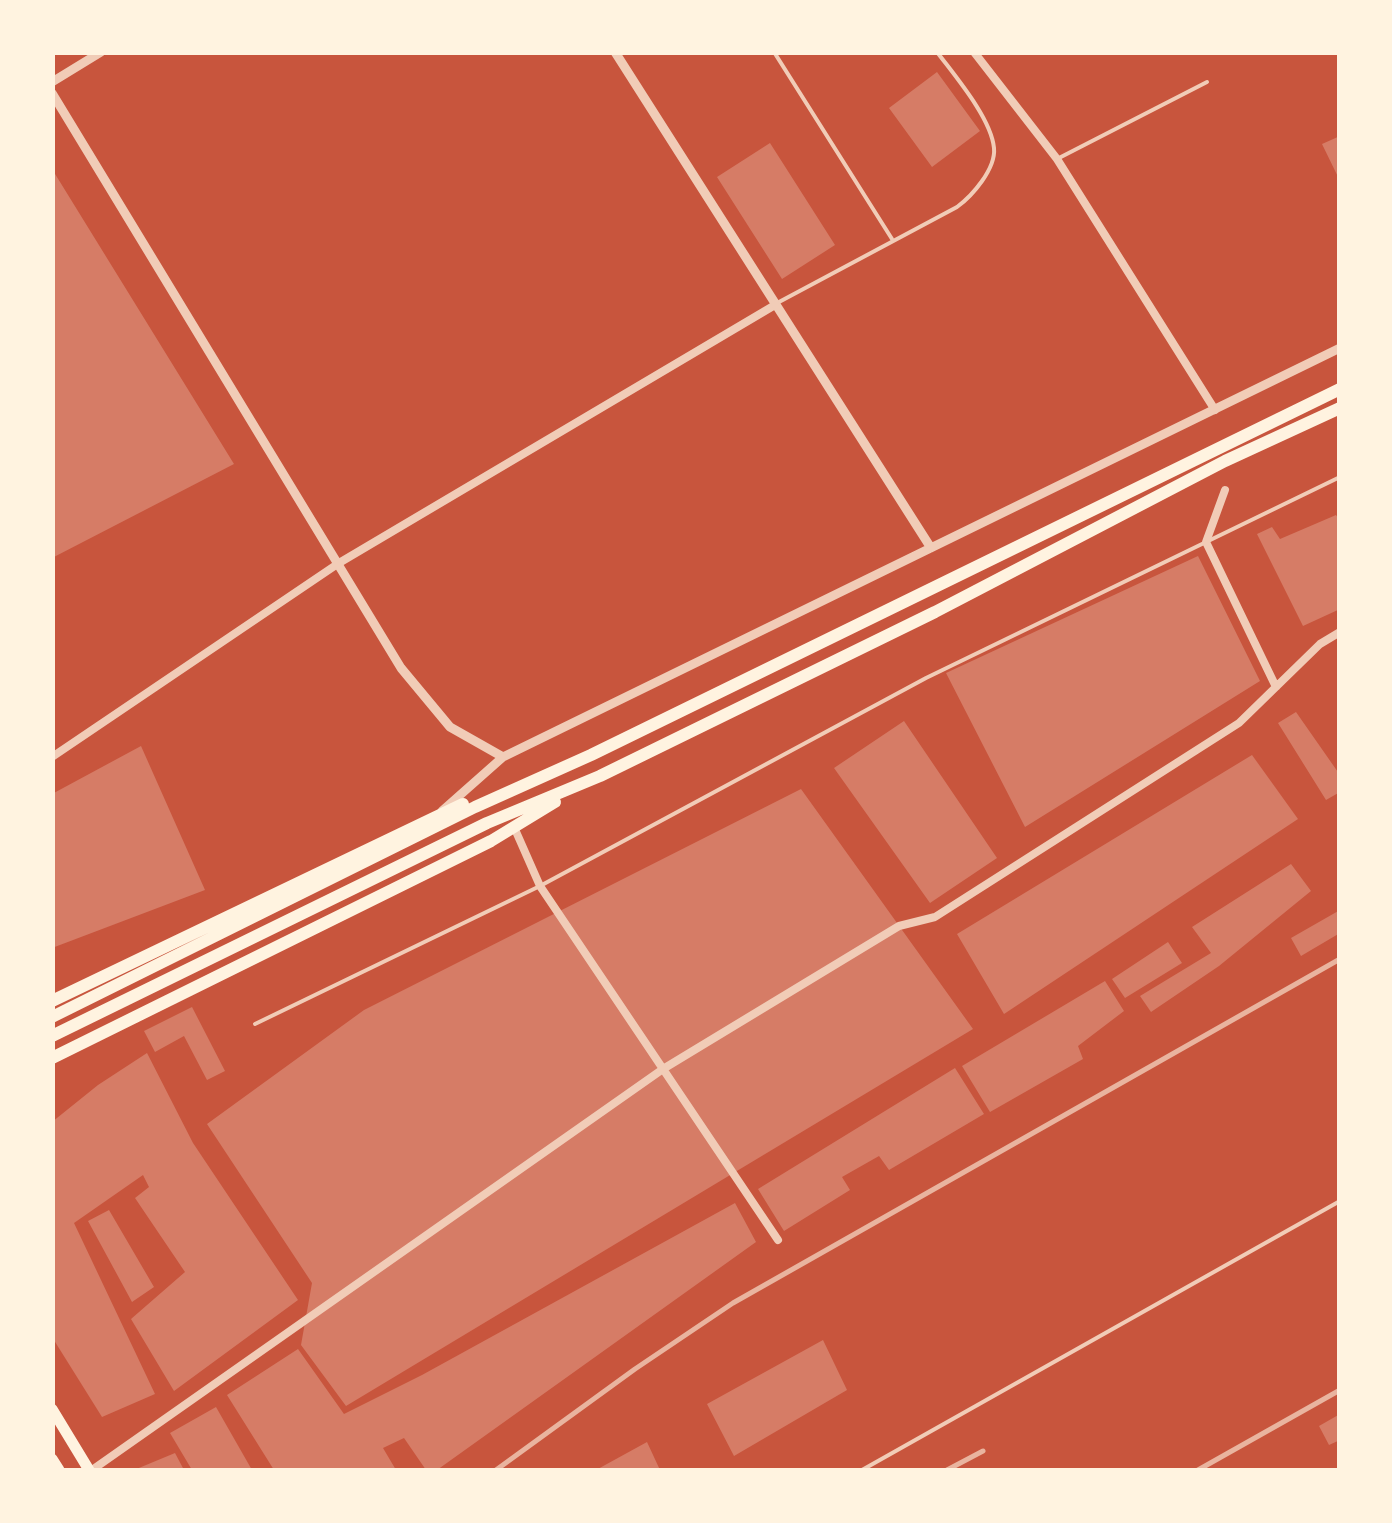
<!DOCTYPE html>
<html>
<head>
<meta charset="utf-8">
<style>
  body { margin:0 }
  #map { position:relative; width:1392px; height:1523px; overflow:hidden; background:#c8553d; font-family:Montserrat,sans-serif }
  canvas { display:block }
  .frame { position:absolute; inset:0; border:55px solid #fff3e0; pointer-events:none }
</style>
</head>
<body>
<div id="map">
<canvas width="1392" height="1523"></canvas>
<div class="frame"></div>
</div>
<script>
const c = document.querySelector('canvas').getContext('2d');
c.lineJoin = 'round';
function paint(path, color) { c.fillStyle = color; c.fill(path, 'evenodd'); }
function trace(path, color, width, dash) { c.strokeStyle = color; c.lineWidth = width; c.lineCap = dash ? 'butt' : 'round'; c.setLineDash(dash || []); c.stroke(path); }
const building = new Path2D(`
  M 937,72 L 980,131 L 932,167 L 889,108 Z
  M 1340,136 L 1340,181 L 1322,144 Z
  M 770,143 L 835,245 L 782,279 L 717,177 Z
  M 52,169 L 234,464 L 52,558 Z
  M 1336,515 L 1340,521 L 1340,609 L 1303,626 L 1257,534 L 1272,527 L 1280,539 Z
  M 1198,556 L 1260,681 L 1025,827 L 946,673 Z
  M 1296,712 L 1340,775 L 1340,792 L 1326,800 L 1278,723 Z
  M 904,721 L 997,858 L 930,903 L 834,768 Z
  M 141,746 L 205,890 L 52,948 L 52,794 Z
  M 1252,755 L 1298,819 L 1004,1014 L 957,934 Z
  M 801,789 L 973,1029 L 346,1406 L 301,1345 L 312,1283 L 207,1124 L 364,1010 Z
  M 1291,864 L 1311,891 L 1219,966 L 1151,1012 L 1140,996 L 1211,953 L 1192,927 Z
  M 1340,910 L 1340,933 L 1301,956 L 1291,938 Z
  M 1168,942 L 1182,963 L 1125,998 L 1112,979 Z
  M 1105,981 L 1124,1011 L 1078,1046 L 1083,1059 L 990,1112 L 962,1066 Z
  M 192,1007 L 225,1071 L 207,1080 L 184,1036 L 155,1052 L 144,1031 Z
  M 147,1053 L 193,1143 L 298,1300 L 174,1391 L 131,1319 L 185,1272 L 135,1198 L 149,1187 L 143,1175 L 74,1223 L 155,1394 L 102,1417 L 52,1337 L 52,1122 L 98,1085 Z
  M 955,1068 L 984,1114 L 889,1170 L 879,1156 L 842,1177 L 850,1190 L 784,1231 L 758,1189 Z
  M 735,1203 L 756,1242 L 437,1470 L 426,1470 L 404,1438 L 383,1448 L 396,1470 L 274,1470 L 227,1395 L 298,1349 L 344,1414 L 422,1375 Z
  M 109,1210 L 154,1287 L 132,1302 L 88,1221 Z
  M 823,1340 L 847,1390 L 734,1456 L 707,1404 Z
  M 216,1407 L 252,1470 L 192,1470 L 170,1433 Z
  M 1340,1414 L 1340,1440 L 1329,1445 L 1319,1426 Z
  M 647,1442 L 660,1470 L 596,1470 Z
  M 175,1453 L 184,1470 L 134,1470 Z`);
const service = new Path2D(`
  M 774,52 L 892,239
  M 1057,159 L 1207,82
  M 779,302 L 957,207 C 972,196 996,169 994,148 C 991,118 955,76 937,52
  M 255,1024 L 540,886 L 926,678 L 1340,477
  M 862,1470 L 1340,1201`);
const minor = new Path2D(`
  M 974,52 L 1057,159 L 1215,410
  M 1225,490 L 1206,542 L 1276,687
  M 52,757 L 339,563 L 775,305
  M 514,827 L 540,886 L 778,1240
  M 92,1470 L 663,1069 L 899,926 L 935,917 L 1239,723 L 1320,644 L 1340,632`);
const tertiary = new Path2D(`
  M 615,52 L 931,548
  M 52,82 L 101,52
  M 52,93 L 401,668 L 450,727 L 503,757
  M 442,811 L 503,757 L 1340,348`);
const primary = new Path2D(`
  M 52,1409 L 89,1470
  M 52,1459 L 59,1470`);
const trunk = new Path2D(`
  M 52,1001 L 463,804
  M 52,1017 L 475,807 L 591,755 L 1340,389
  M 52,1036 L 487,823 L 600,776 L 935,612 L 1225,461 L 1340,408
  M 52,1058 L 491,841 L 555,802`);
const rail = new Path2D(`
  M 496,1470 L 635,1369 L 733,1303 L 1340,959
  M 947,1470 L 983,1451
  M 1198,1470 L 1340,1390`);
paint(building, '#d67c66');
trace(service, '#f1ccb7', 4);
trace(minor, '#f1ccb7', 8);
trace(tertiary, '#f1ccb7', 9);
trace(primary, '#fff3e0', 11);
trace(trunk, '#fff3e0', 12);
trace(rail, '#e9b49f', 5);
</script>
</body>
</html>
